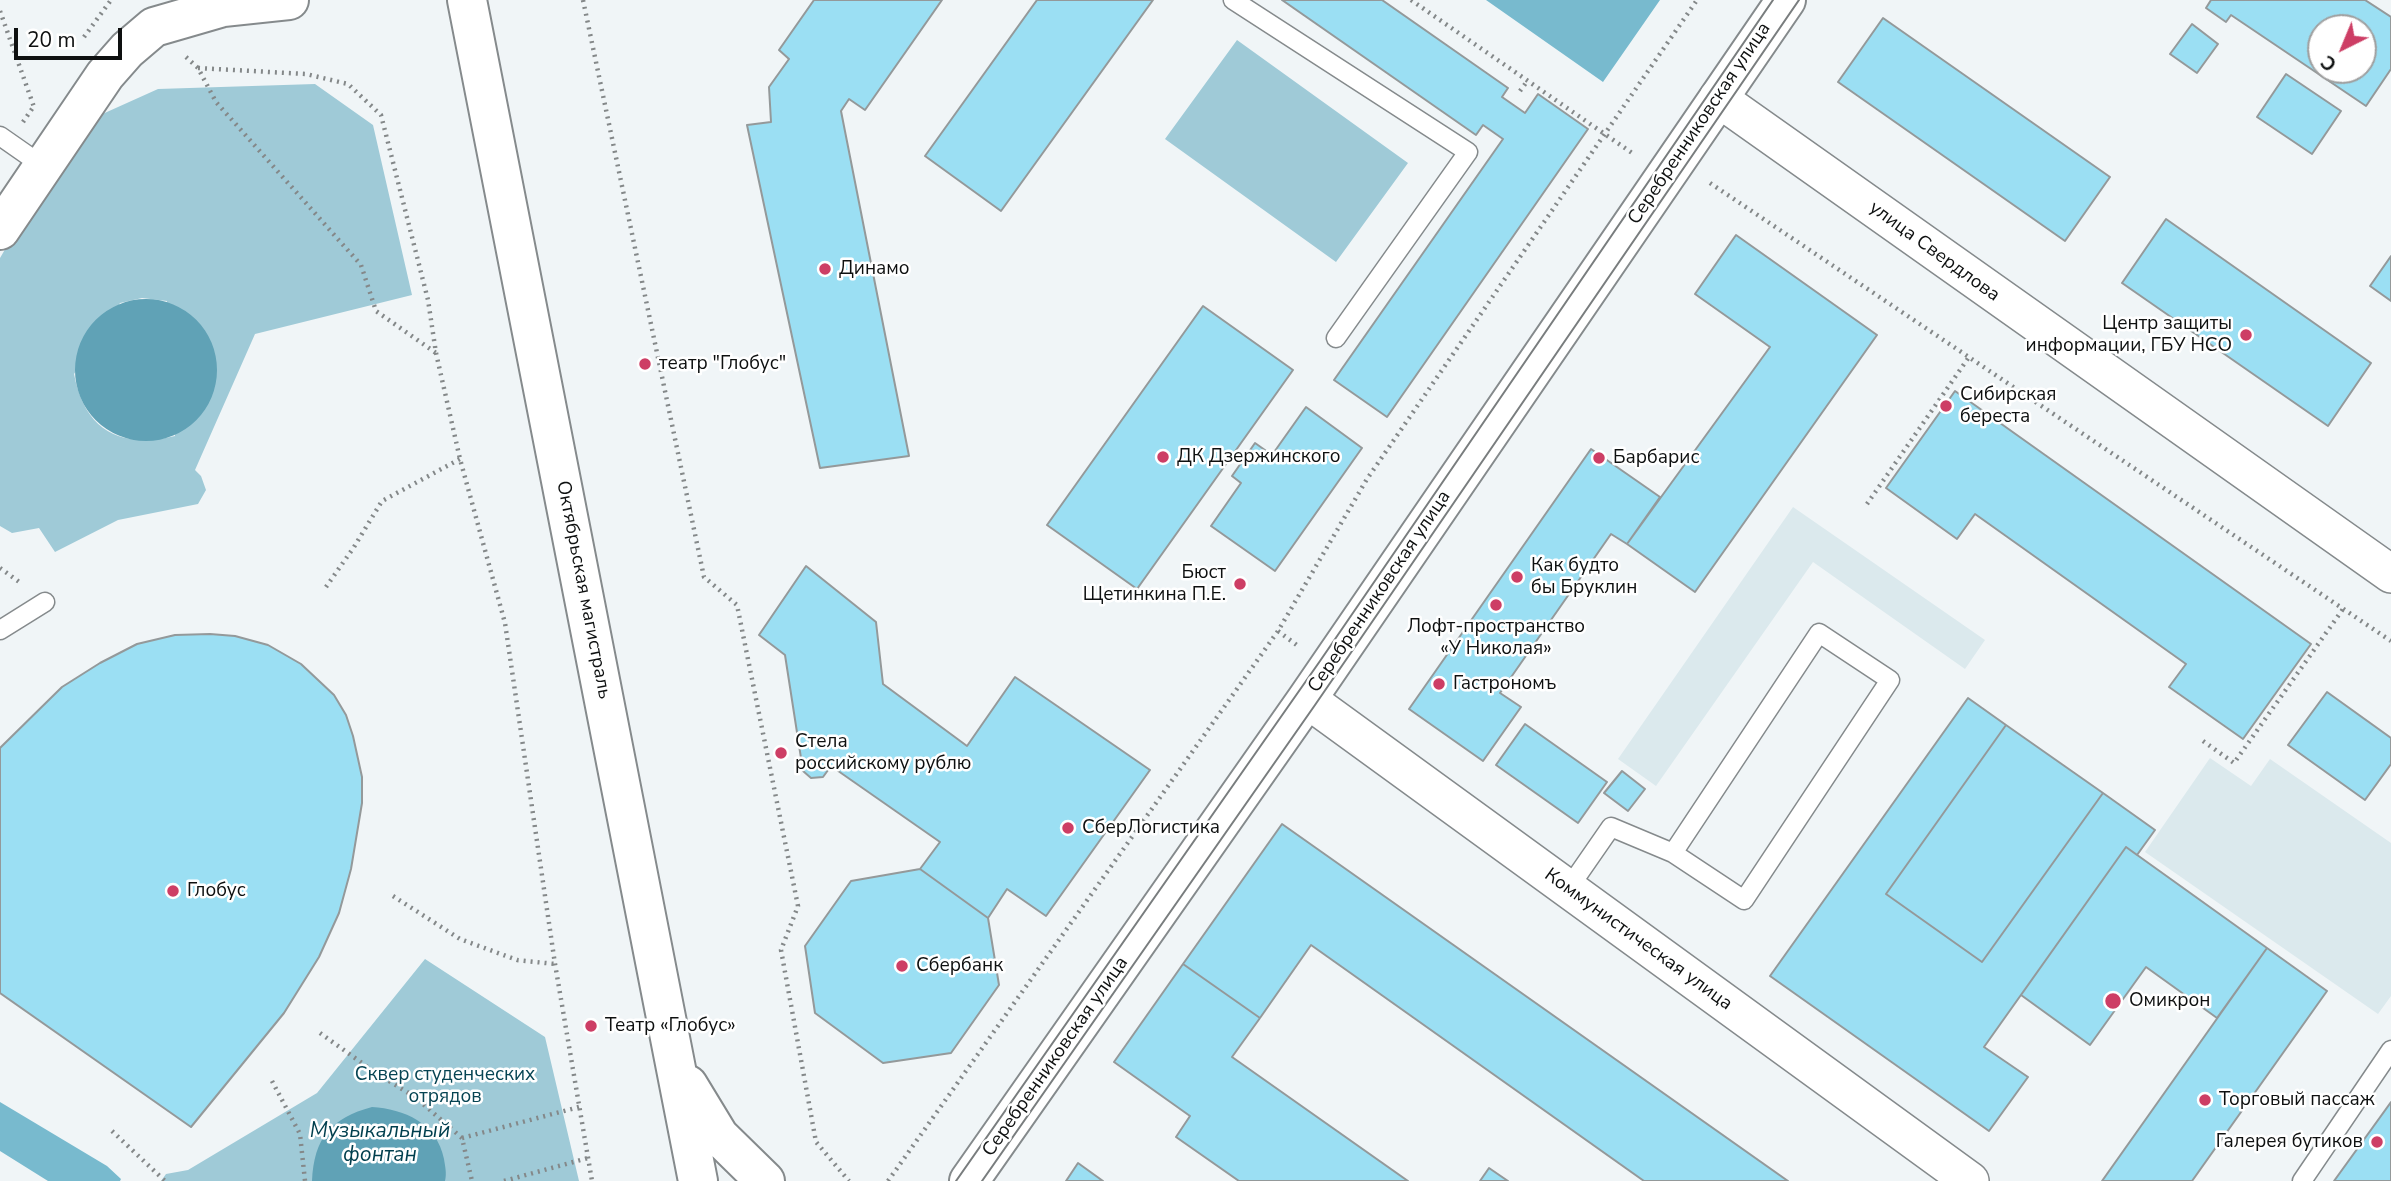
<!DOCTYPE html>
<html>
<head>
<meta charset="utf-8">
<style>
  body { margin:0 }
  #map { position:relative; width:2391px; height:1181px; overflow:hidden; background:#f0f5f7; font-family:"Nunito Sans",sans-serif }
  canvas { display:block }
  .north { position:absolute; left:2307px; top:14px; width:70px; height:70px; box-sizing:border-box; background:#fff; border:2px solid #9f9f9f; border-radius:50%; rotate:223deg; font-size:19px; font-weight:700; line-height:28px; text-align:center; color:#0e1010 }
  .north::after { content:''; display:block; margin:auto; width:24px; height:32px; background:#cd3e65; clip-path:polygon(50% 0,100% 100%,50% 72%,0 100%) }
  .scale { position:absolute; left:14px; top:28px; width:108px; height:32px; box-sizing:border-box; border:4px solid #0e1010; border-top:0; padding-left:9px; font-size:21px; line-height:24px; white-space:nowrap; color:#0e1010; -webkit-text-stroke:5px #fff; paint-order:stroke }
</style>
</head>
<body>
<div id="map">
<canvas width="2391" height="1181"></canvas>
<div class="north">С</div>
<div class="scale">20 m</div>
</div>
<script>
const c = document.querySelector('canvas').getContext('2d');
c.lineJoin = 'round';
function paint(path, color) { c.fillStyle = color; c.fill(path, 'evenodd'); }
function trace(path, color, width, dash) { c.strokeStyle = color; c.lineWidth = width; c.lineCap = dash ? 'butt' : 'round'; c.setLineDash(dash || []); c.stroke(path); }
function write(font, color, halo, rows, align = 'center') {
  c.font = font + ' "Nunito Sans",sans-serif'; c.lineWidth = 5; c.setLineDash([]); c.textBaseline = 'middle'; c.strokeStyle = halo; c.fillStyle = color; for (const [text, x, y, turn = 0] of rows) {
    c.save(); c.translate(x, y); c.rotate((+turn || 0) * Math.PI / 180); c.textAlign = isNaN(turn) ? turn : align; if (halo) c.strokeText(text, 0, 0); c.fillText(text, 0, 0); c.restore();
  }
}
const built = new Path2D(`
  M 1793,507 L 1985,640 L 1965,669 L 1813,562 L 1656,786 L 1618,759 Z
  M 2210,758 L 2251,786 L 2270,759 L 2391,843 L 2391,996 L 2378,1014 L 2145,852 Z`);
const green = new Path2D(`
  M 1237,40 L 1408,163 L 1336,262 L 1165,139 Z
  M 315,84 L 373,125 L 412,295 L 255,334 L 195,470 L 201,476 L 206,490 L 198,504 L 118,520 L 55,552 L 39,528 L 12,533 L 0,526 L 0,258 L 78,125 L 158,89 ZM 142,298 L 167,301 L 175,436 C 120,449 85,431 74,374 L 120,303 Z
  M 425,959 L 545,1037 L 579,1181 L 161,1181 L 166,1174 L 188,1170 L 317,1093 Z`);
const forest = new Path2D(`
  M 1486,0 L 1660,0 L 1603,82 Z
  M 0,1102 L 107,1166 L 121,1179 L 120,1181 L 48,1181 L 0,1151 Z`);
const water = new Path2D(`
  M75 370a71 71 0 1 1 142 0a71 71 0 1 1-142 0Z
  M 372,1107 C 404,1109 437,1123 444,1159 C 445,1166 447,1173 445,1181 L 312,1181 C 314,1138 331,1118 372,1107 Z`);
const building = new Path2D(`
  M 814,0 L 942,0 L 865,110 L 849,99 L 841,111 L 909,456 L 820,468 L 747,125 L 771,122 L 769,87 L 789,59 L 779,50 Z
  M 1037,0 L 1153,0 L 1001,211 L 925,156 Z
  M 1282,0 L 1382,0 L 1508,88 L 1502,97 L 1525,113 L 1538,94 L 1588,129 L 1387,417 L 1334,380 L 1503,139 L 1483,125 L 1476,135 Z
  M 2211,0 L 2365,0 L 2391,17 L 2391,69 L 2366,106 L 2231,15 L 2226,22 L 2206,8 ZM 2321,28 L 2363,28 L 2363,70 L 2321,70 Z
  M 1883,18 L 2110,177 L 2065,241 L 1838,82 Z
  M 2192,24 L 2218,44 L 2197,73 L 2170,54 Z
  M 2286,74 L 2341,111 L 2312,154 L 2257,117 Z
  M 2166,219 L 2371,363 L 2328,426 L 2122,283 Z
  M 1736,235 L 1877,335 L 1695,592 L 1627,544 L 1770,347 L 1695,294 Z
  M 2391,256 L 2391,301 L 2370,286 Z
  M 1203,306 L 1293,370 L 1137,589 L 1047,525 Z
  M 1955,391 L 2311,644 L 2243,739 L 2169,687 L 2186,664 L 1975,514 L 1957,539 L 1886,488 Z
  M 1306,407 L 1362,448 L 1275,571 L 1211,526 L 1241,483 L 1232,476 L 1255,443 L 1272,455 Z
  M 1591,449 L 1660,497 L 1627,544 L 1611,534 L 1500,693 L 1521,707 L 1483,761 L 1409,709 Z
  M 806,566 L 876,622 L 883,684 L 967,746 L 1015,677 L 1150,770 L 1046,916 L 1007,889 L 988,918 L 920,869 L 940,842 L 831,766 L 823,777 L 811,778 L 803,771 L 785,655 L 759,635 Z
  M 210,634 L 235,636 L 268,645 L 301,664 L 334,695 L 346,715 L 353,736 L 362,777 L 362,803 L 351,869 L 339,913 L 319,957 L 284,1013 L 191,1127 L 0,993 L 0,748 L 62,687 L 100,663 L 137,644 L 175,635 Z
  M 2327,692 L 2391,738 L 2391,764 L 2365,800 L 2288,745 Z
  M 1968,698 L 2006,725 L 1886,894 L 1982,962 L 2103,793 L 2155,830 L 2137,855 L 2126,847 L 1984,1047 L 2028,1077 L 1989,1131 L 1770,976 Z
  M 1525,724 L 1607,782 L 1578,823 L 1496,765 Z
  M 2006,725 L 2103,793 L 1982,962 L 1886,894 Z
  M 1622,771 L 1645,789 L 1628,811 L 1604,793 Z
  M 1282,824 L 1788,1181 L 1644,1181 L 1311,945 L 1260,1018 L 1183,964 Z
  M 2126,847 L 2267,948 L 2217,1018 L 2146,967 L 2090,1045 L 2021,995 Z
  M 920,869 L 988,918 L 999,985 L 951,1053 L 883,1063 L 815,1013 L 805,946 L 851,881 Z
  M 2267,948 L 2327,991 L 2192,1181 L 2102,1181 Z
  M 1183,964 L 1260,1018 L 1232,1057 L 1408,1181 L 1239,1181 L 1176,1137 L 1190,1116 L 1114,1062 Z
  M 2391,1102 L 2391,1181 L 2334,1181 Z
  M 1078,1163 L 1103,1181 L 1066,1181 Z
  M 1489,1168 L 1508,1181 L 1480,1181 Z`);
const path = new Path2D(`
  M 583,0 L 704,577 L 737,605 L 798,906 L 781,950 L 816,1142 L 849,1181
  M 1411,0 L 1635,155
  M 0,11 L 34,107
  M 84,37 L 111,0
  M 186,57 L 198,68 L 216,102 L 361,265 L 376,311 L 436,353
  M 198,68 L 306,74 L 348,84 L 381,115 L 428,300 L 436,353 L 460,459 L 505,623 L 555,964 L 592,1181
  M 1520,91 L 1528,80
  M 23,122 L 34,106
  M 1710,183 L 2391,641
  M 1867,504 L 1969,357
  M 0,568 L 22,584
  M 326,587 L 354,547 L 382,501 L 460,459
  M 1278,631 L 1298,646
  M 2203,741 L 2234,763 L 2343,609
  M 393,896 L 460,939 L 517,960 L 555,964
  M 320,1033 L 376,1073 L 415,1097 L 462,1138 L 472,1181
  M 272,1081 L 300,1134 L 305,1181
  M 112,1131 L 165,1181
  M 462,1138 L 579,1107
  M 504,1181 L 588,1158
  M 888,1181 L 1278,631 L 1367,479 L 1697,0`);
const service = new Path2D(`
  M 1233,0 L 1468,152 L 1336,338
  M 0,136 L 43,166
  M 0,630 L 45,602
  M 1568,889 L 1611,827 L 1673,853 L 1744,900 L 1890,680 L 1819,633 L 1673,853
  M 2302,1181 L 2391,1050`);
const minor = new Path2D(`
  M 1718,98 L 2391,574
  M 1307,699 L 1970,1181`);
const tertiary = new Path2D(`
  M 0,230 L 105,75 L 127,50 L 154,27 L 223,7 L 289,0
  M 969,1181 L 1307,699 L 1786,0`);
const primary = new Path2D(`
  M 467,0 L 698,1181
  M 688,1085 L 719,1136 L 765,1181`);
const tram = new Path2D(`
  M 956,1181 L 1320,661 L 1773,0
  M 982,1181 L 1315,705 L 1799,0`);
const markers = [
  [825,269,7,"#cd3e65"],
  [2246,335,7,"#cd3e65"],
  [645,364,7,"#cd3e65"],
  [1946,406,7,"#cd3e65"],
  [1163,457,7,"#cd3e65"],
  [1599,458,7,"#cd3e65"],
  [1517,577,7,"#cd3e65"],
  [1240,584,7,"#cd3e65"],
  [1496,605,7,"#cd3e65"],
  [1439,684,7,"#cd3e65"],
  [781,753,7,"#cd3e65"],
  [1068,828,7,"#cd3e65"],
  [173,891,7,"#cd3e65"],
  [902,966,7,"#cd3e65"],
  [2113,1001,9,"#cd3e65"],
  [591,1026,7,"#cd3e65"],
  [2205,1100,7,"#cd3e65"],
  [2377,1142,7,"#cd3e65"]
];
const streetNames = [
  ["Серебренниковская улица",1700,124,-56],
  ["улица Свердлова",1934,252,36],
  ["Октябрьская магистраль",583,590,79],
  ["Серебренниковская улица",1380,592,-56],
  ["Коммунистическая улица",1638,940,36],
  ["Серебренниковская улица",1056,1057,-55]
];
const poiNames = [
  ["Динамо",839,269],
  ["Центр защиты",2232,324,"right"],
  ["информации, ГБУ НСО",2232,346,"right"],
  ["театр \"Глобус\"",659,364],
  ["Сибирская",1960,395],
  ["береста",1960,417],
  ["ДК Дзержинского",1177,457],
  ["Барбарис",1613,458],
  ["Как будто",1531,566],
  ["бы Бруклин",1531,588],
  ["Бюст",1226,573,"right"],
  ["Щетинкина П.Е.",1226,595,"right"],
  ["Лофт-пространство",1496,627,"center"],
  ["«У Николая»",1496,649,"center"],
  ["Гастрономъ",1453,684],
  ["Стела",795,742],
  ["российскому рублю",795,764],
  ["СберЛогистика",1082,828],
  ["Глобус",187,891],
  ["Сбербанк",916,966],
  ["Омикрон",2129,1001],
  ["Театр «Глобус»",605,1026],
  ["Торговый пассаж",2219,1100],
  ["Галерея бутиков",2363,1142,"right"]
];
const parkNames = [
  ["Сквер студенческих",445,1075],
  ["отрядов",445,1097]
];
const waterNames = [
  ["Музыкальный",380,1132],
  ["фонтан",380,1156]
];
paint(built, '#dbe9ed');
paint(green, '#9fcad7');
paint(forest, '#78bace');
paint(water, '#60a2b6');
paint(building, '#9bdff3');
trace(building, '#94999a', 2);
trace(service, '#858a8c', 21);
trace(minor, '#858a8c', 40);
trace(tertiary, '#858a8c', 42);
trace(primary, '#858a8c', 42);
trace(path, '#848889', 4.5, [2, 5]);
trace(service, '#fff', 18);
trace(minor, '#fff', 37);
trace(tertiary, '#fff', 38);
trace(primary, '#fff', 38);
trace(tram, '#797d7e', 2);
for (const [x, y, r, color] of markers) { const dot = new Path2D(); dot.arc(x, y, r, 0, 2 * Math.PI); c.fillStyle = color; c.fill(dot); trace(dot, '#fff', 2.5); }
write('19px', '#0e1010', '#fff', streetNames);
write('19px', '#0e1010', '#fff', poiNames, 'left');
write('19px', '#064453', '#fff', parkNames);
write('italic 21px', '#003f4e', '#fff', waterNames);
</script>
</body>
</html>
